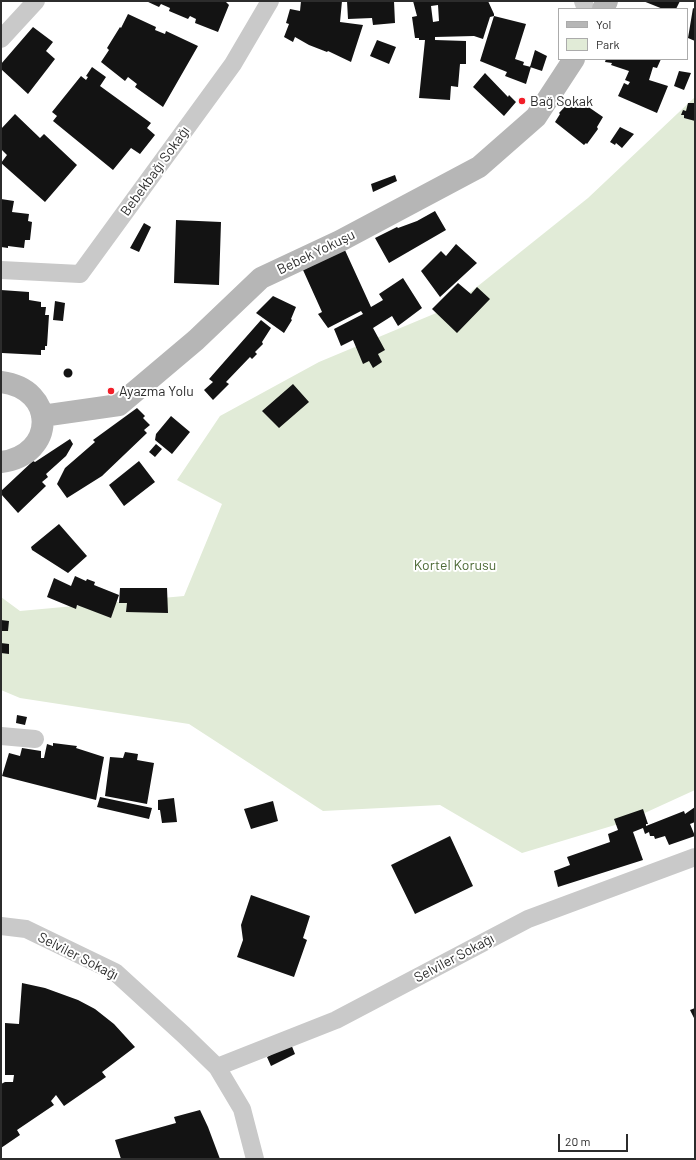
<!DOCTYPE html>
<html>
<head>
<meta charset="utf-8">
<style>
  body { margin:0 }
  #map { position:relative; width:696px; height:1160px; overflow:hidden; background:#fff; font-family:Barlow,sans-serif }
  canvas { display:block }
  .frame { position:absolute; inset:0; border:2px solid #2c2c2c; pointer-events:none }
  .legend { position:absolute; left:558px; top:8px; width:130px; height:52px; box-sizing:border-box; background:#fff; border:1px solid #ababab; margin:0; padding:5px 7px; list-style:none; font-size:12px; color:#2c2c2c }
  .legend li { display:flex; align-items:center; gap:8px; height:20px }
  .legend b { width:20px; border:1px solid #ababab }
  .scale { position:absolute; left:558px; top:1134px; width:70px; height:18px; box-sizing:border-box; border:2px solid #2c2c2c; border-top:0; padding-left:5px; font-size:12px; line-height:14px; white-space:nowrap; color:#2c2c2c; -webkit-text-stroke:3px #fff; paint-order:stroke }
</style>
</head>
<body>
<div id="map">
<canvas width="696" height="1160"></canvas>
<div class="frame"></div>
<ul class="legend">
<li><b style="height:5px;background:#b6b6b6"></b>Yol</li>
<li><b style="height:11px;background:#e1ebd7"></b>Park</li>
</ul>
<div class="scale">20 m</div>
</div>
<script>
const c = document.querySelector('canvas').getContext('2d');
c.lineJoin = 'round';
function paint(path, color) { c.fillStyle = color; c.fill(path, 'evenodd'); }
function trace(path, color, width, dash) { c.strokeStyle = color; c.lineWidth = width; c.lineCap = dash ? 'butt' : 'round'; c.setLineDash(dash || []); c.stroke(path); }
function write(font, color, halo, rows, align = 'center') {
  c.font = font + ' Barlow,sans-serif'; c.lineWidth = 4; c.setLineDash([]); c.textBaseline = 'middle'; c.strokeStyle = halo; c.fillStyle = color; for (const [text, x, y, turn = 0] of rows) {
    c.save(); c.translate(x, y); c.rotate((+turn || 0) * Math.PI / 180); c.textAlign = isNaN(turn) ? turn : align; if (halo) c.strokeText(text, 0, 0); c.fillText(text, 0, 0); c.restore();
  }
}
const green = new Path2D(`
  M 695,97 L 695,790 L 625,822 L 522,853 L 440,805 L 323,811 L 189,724 L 20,698 L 1,690 L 1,597 L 20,611 L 184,596 L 222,504 L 177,480 L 220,416 L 319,362 L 453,306 L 588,198 Z`);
const building = new Path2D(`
  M 146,1 L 225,1 L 229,5 L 218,32 L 195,23 L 196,19 L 190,16 L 188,19 L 169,11 L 170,8 L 161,4 L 159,7 Z
  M 301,1 L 342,1 L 340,22 L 363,25 L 351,62 L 328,51 L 327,52 L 309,45 L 295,37 L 293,42 L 284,37 L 289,24 L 286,23 L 290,9 L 300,11 Z
  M 347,1 L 394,1 L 395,23 L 373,25 L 372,18 L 348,19 Z
  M 413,1 L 488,1 L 494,14 L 494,16 L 490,17 L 483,39 L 474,36 L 435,37 L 435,40 L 466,41 L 466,64 L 460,64 L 458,87 L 451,86 L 450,100 L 419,98 L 425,40 L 419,40 L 419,38 L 415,38 L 412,17 L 417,16 ZM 438,5 L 439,21 L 433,22 L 431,6 Z
  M 643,1 L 680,1 L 676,9 L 663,9 Z
  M 693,8 L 695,9 L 695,41 L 688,38 Z
  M 128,14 L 156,27 L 155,30 L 165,34 L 166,31 L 198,46 L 163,107 L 135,87 L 137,84 L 128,77 L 125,81 L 101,62 L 109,50 L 107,48 L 120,27 L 121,28 Z
  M 494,16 L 526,24 L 515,59 L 524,62 L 523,65 L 531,67 L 526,84 L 505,76 L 507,72 L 480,61 Z
  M 33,27 L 53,42 L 46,51 L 55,59 L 28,94 L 1,69 L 1,64 Z
  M 377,40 L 396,47 L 389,64 L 370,56 Z
  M 535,50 L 547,56 L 542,71 L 530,67 Z
  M 606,59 L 661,59 L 657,68 L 653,67 L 649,80 L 668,86 L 657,113 L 618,96 L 624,83 L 628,85 L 630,82 L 625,80 L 629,71 L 611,65 L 612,63 L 605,62 Z
  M 92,67 L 106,77 L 100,86 L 151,123 L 147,128 L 155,135 L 140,154 L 131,148 L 113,170 L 53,121 L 57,116 L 52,112 L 81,76 L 86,80 L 88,77 L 86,76 Z
  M 679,71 L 691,73 L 684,90 L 674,86 Z
  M 485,73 L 508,97 L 509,95 L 516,102 L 504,116 L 473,87 Z
  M 574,97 L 603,117 L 597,127 L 598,129 L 587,144 L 586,143 L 584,145 L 555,122 L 560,114 L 559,113 Z
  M 688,103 L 695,103 L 695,121 L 684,118 L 684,115 L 681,115 L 683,110 L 686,111 Z
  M 15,114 L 40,138 L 44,134 L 77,165 L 45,202 L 1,163 L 7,155 L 1,149 L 1,129 Z
  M 620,127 L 634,134 L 622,148 L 616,143 L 615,145 L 610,142 Z
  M 395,175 L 397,181 L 373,192 L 371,184 Z
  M 1,199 L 14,201 L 12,212 L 29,214 L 28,221 L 32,222 L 30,240 L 25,240 L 24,248 L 8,246 L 8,248 L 1,247 Z
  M 435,211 L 446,230 L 389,263 L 375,238 L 397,227 L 398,228 L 417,221 Z
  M 176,220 L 221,222 L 219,285 L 174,283 Z
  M 144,223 L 151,227 L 139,252 L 130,248 Z
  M 456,244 L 477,263 L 440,297 L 421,271 L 441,251 L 446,256 Z
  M 344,248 L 371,307 L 383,300 L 379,294 L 403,278 L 422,308 L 398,326 L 392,316 L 373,328 L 385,350 L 378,354 L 382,362 L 373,368 L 369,361 L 363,364 L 353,340 L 341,346 L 334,329 L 363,314 L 361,311 L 328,328 L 318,314 L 322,312 L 303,270 Z
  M 458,283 L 471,294 L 477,287 L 490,299 L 457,333 L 432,309 Z
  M 1,290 L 29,292 L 29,300 L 41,302 L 41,307 L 46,307 L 45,315 L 49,315 L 47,346 L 45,346 L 45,350 L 41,350 L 41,355 L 2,353 Z
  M 273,296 L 296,307 L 291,319 L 292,320 L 284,333 L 256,313 Z
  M 55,301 L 65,303 L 63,321 L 53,320 Z
  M 261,320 L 271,328 L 262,342 L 263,344 L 255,352 L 257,354 L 252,359 L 250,357 L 226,382 L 229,384 L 213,400 L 204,390 L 213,382 L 209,379 Z
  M63.5 373a4.5 4.5 0 1 1 9 0a4.5 4.5 0 1 1-9 0Z
  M 293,384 L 309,402 L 279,428 L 262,411 Z
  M 137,408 L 145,416 L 143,418 L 150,425 L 144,430 L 147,433 L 102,476 L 67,498 L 57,484 L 65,468 L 95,442 L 93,440 Z
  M 171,416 L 190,432 L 172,454 L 155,440 L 156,434 Z
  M 70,439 L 73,444 L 66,456 L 46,474 L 48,477 L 42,482 L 46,486 L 18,513 L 1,494 L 1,491 L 33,461 L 35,462 Z
  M 156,444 L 162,449 L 155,457 L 149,452 Z
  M 139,461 L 155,482 L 124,506 L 109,485 Z
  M 59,524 L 87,556 L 68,573 L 32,550 L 31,547 Z
  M 75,576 L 86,581 L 87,579 L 95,582 L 94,585 L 119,595 L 111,618 L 77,605 L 76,609 L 47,597 L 54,578 L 71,586 Z
  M 120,588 L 167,588 L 168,613 L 126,612 L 127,603 L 119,603 Z
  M 1,620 L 9,621 L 8,631 L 1,631 Z
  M 1,643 L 9,644 L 9,654 L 1,653 Z
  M 17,715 L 27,717 L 25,725 L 16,723 Z
  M 53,743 L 77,746 L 76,748 L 104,757 L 96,800 L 2,776 L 9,753 L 20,756 L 22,748 L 41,751 L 41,758 L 44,758 L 47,744 L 53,746 Z
  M 125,752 L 138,754 L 137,760 L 154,763 L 147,804 L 105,796 L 110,757 L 123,758 Z
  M 100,797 L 152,808 L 149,819 L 97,807 Z
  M 174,798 L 177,822 L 162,823 L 160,810 L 158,810 L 158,800 Z
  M 273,801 L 278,821 L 251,829 L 244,809 Z
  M 695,807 L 695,822 L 690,824 L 695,836 L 669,845 L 665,836 L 655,839 L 654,836 L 650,836 L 649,832 L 645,834 L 643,828 L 633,832 L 643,860 L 558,887 L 554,871 L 570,865 L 567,857 L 610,842 L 608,834 L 618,830 L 614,819 L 643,809 L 648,824 L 646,824 L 646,826 L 684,811 L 685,814 Z
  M 450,836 L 473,886 L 415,914 L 391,865 Z
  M 251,895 L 310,916 L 303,938 L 307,940 L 294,977 L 237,957 L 243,940 L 241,925 Z
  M 22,983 L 45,988 L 78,1000 L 95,1009 L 114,1024 L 135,1047 L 102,1072 L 106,1077 L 64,1106 L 56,1095 L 51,1101 L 54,1105 L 17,1130 L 20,1135 L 1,1148 L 1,1084 L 5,1082 L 13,1082 L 14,1075 L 5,1075 L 5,1023 L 19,1024 Z
  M 695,1008 L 695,1020 L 690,1010 Z
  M 291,1044 L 295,1054 L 271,1066 L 267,1057 Z
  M 200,1110 L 208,1127 L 220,1159 L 121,1159 L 115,1140 L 176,1123 L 174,1117 Z`);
const street = new Path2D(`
  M 583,1 L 586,9
  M 1,39 L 36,1
  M 1,270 L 80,274 L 233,64 L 270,1
  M 1,736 L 35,739
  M 1,926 L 26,929 L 115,972 L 184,1035 L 217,1067 L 242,1109 L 255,1159
  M 217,1067 L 336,1020 L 528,919 L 695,857`);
const secondary = new Path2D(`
  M 603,9 L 607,1
  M 1,382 C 57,389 56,455 1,462
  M 42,416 L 119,405 L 196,340 L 261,278 L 340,241 L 479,167 L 536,117 L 574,59`);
const markers = [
  [522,101,4,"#f21e28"],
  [111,391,4,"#f21e28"]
];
const poiNames = [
  ["Bağ Sokak",530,101],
  ["Ayazma Yolu",119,391]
];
const streetNames = [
  ["Bebekbağı Sokağı",155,171,-54],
  ["Bebek Yokuşu",316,252,-26],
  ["Selviler Sokağı",78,956,27],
  ["Selviler Sokağı",454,958,-28]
];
const parkNames = [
  ["Kortel Korusu",455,565]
];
paint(green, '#e1ebd7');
paint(building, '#131313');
trace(street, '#c9c9c9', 18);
trace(secondary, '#b6b6b6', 22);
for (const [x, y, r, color] of markers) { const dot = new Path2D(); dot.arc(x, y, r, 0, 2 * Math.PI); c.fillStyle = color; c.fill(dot); trace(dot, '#fff', 1.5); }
write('14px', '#2c2c2c', '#fff', poiNames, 'left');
write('14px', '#2c2c2c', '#fff', streetNames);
write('14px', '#4d6a36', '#fff', parkNames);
</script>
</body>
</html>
